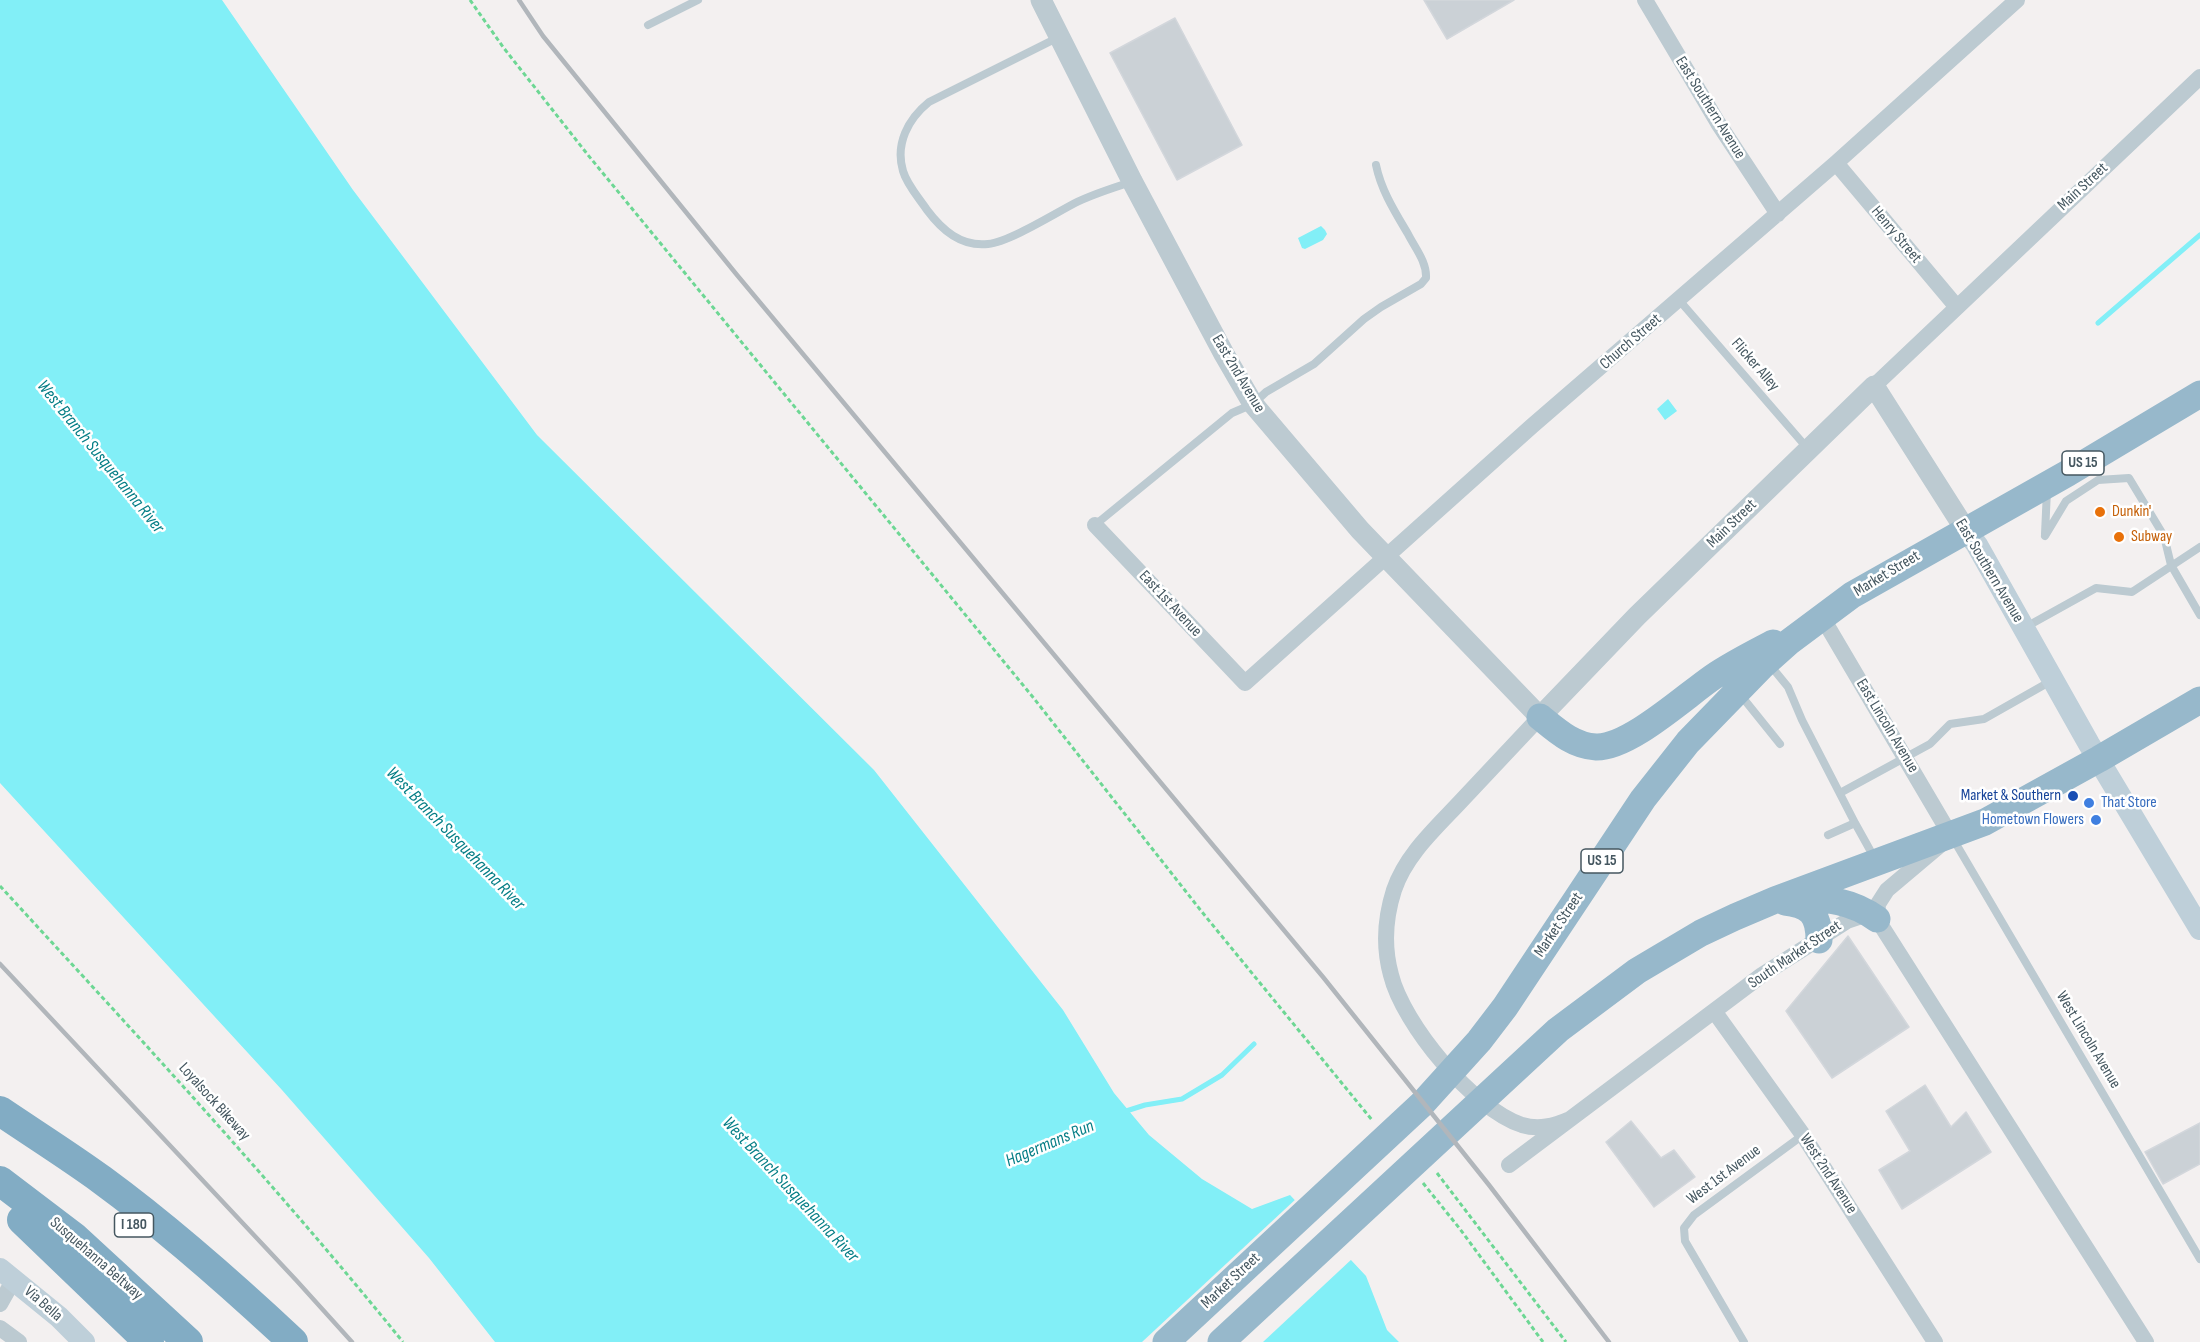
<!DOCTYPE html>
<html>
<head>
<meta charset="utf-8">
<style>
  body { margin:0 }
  canvas { display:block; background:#f3f0f0 }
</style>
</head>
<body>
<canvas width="2200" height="1342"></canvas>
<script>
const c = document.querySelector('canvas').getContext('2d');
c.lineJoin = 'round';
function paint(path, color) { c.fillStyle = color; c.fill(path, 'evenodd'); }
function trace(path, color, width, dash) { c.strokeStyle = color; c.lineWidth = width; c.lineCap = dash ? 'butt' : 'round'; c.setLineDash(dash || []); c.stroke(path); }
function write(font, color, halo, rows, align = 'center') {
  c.font = font + ' "Sofia Sans Condensed",sans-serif'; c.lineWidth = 5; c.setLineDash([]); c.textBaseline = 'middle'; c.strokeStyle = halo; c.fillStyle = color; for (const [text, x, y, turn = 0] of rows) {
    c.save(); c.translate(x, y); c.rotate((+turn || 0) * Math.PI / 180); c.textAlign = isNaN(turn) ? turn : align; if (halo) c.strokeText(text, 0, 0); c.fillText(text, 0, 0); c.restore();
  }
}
const water = new Path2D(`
  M 0,0 L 222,0 L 353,190 L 537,435 L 874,770 L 1063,1010 L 1114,1093 L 1149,1135 L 1202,1179 L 1252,1209 L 1290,1195 L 1366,1276 L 1387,1330 L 1399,1342 L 495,1342 L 429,1258 L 282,1090 L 0,783 Z
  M 1321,226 L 1325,230 L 1327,234 L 1323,240 L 1305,249 L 1302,248 L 1298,238 Z
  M 1668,399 L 1677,411 L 1665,420 L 1657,409 Z`);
const pier = new Path2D(`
  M 1297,1198 L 1353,1258 L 1263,1342 L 1142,1342 Z`);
const stream = new Path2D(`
  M 2098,323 L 2200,235
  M 1123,1112 L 1145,1105 L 1182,1099 L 1222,1075 L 1254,1044`);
const building = new Path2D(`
  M 1424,0 L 1514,0 L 1447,39 Z
  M 1175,18 L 1242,145 L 1177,180 L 1110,53 Z
  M 1848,936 L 1909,1027 L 1832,1078 L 1786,1011 Z
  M 1925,1085 L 1951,1127 L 1966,1112 L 1991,1152 L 1902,1209 L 1879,1170 L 1910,1151 L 1886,1111 Z
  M 1631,1121 L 1661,1158 L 1674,1150 L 1695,1177 L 1654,1207 L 1606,1142 Z
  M 2200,1123 L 2200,1164 L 2163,1184 L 2145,1152 Z`);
const path = new Path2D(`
  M 470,0 L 503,47 L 588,155 L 1032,696 L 1202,912 L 1372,1120
  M 0,886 C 137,1035 275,1184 403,1342
  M 1437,1173 L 1566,1342
  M 1423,1183 L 1460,1229 L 1543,1342`);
const service = new Path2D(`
  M 648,25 L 698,0
  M 1059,37 L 929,102 C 908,119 895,144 903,171 C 907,185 919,198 927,210 C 942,230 961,247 988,244 C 1009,242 1054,214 1075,203 C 1093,194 1113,188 1131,182
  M 1679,300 L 1808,449
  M 1095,525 L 1232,413 L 1253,404 L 1266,392 L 1314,364 L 1364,319 L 1381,307 L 1421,284 L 1426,278 C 1427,262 1415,248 1408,234 C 1395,212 1381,190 1376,165
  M 2045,534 L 2047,490
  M 2045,536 L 2066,501 L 2098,480 L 2129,478 L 2164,536 L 2171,565 L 2200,615
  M 2024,628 L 2096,588 L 2132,592 L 2200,547
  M 1770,665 L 1788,687 L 1802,720 L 1855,823
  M 1739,693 L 1780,744
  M 1840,793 L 1930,744 L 1950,724 L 1984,719 L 2051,681
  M 1828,835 L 1855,823 L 1875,859
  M 1952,837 L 2200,1259
  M 1744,1342 L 1685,1241 L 1684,1228 L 1694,1215 L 1803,1135`);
const minor = new Path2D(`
  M 1645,0 L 1718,123 L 1778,214
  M 1836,163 L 1956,306
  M 1874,386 L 2200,77
  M 1095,525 L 1245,683 L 1532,426 L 1836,163 L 2017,0
  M 1822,617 L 1951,836 L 1887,890 L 1878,904 L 1877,919
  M 1540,717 C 1514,745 1488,772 1462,800 C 1437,827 1406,854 1394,890 C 1385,918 1383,946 1391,975 C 1403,1024 1473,1109 1522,1125 C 1539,1130 1554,1126 1570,1119
  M 1877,919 L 2146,1342
  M 1714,1011 L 1803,1135 L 1935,1342
  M 1509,1165 L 1762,975 L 1847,921 L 1862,916 L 1871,917
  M 0,1304 L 14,1279
  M 0,1328 L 19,1342`);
const tertiary = new Path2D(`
  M 1041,0 L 1132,181 L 1224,354 L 1253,404 L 1360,530 L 1540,717 L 1637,616 L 1874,386 L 1965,529`);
const secondary = new Path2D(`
  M 1965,529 L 1977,545 L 2089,744 L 2200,929
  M 0,1269 L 59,1317 L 84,1342`);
const trunk = new Path2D(`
  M 1540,717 C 1556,730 1573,746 1596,747 C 1629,748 1684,697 1713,677 C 1732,664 1752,654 1773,643
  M 1797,899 C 1827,898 1852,901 1877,919
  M 1785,902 C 1810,905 1819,914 1819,940
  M 1166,1342 L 1422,1104 L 1479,1041 L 1505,1007 L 1643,799 L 1688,742 L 1761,667 L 1789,642 L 1852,595 L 2068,473 L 2200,394
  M 1221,1342 L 1558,1030 L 1637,971 L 1701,933 L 1735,917 L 1775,900 L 1985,822 L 2099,759 L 2200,700`);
const motorway = new Path2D(`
  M 0,1111 C 34,1134 69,1156 102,1180 C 169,1229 232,1285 293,1342
  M 0,1181 L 75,1238 L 188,1342
  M 22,1220 L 149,1342`);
const rail = new Path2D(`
  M 519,0 L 543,36 L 737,275 L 1323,977 L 1489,1185 L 1609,1342
  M 0,964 L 296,1280 L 352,1342`);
const markers = [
  [2100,512,6,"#e8710a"],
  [2119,537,6,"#e8710a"],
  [2073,796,6,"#1a4fb4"],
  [2089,803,6,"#3f7fe0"],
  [2096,820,6,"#3f7fe0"]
];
const shields = [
  [2083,463,42],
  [1602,861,42],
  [134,1225,39]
];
const shieldNames = [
  ["US 15",2083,463],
  ["US 15",1602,861],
  ["I 180",134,1225]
];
const streetNames = [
  ["East Southern Avenue",1710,108,58],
  ["Main Street",2083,187,-43],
  ["Henry Street",1896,235,50],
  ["Church Street",1631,342,-41],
  ["Flicker Alley",1755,365,49],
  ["East 2nd Avenue",1238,374,59],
  ["Main Street",1732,524,-44],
  ["East Southern Avenue",1989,571,59],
  ["Market Street",1887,574,-31],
  ["East 1st Avenue",1170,604,47],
  ["East Lincoln Avenue",1887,726,59],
  ["Market Street",1559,925,-56],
  ["South Market Street",1795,955,-34],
  ["West Lincoln Avenue",2088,1040,59],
  ["Loyalsock Bikeway",214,1102,48],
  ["West 2nd Avenue",1828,1174,57],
  ["West 1st Avenue",1724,1175,-37],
  ["Susquehanna Beltway",96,1259,41],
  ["Market Street",1231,1281,-43],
  ["Via Bella",43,1304,41]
];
const foodNames = [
  ["Dunkin'",2112,512],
  ["Subway",2131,537]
];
const transitNames = [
  ["Market & Southern",2061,796]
];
const shopNames = [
  ["That Store",2101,803],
  ["Hometown Flowers",2084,820,"right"]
];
const waterNames = [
  ["West Branch Susquehanna River",100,457,51],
  ["West Branch Susquehanna River",455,839,46],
  ["Hagermans Run",1050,1144,-23],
  ["West Branch Susquehanna River",790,1190,47]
];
paint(water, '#82eff7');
paint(pier, '#f3f0f0');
trace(stream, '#82eff7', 5);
paint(building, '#cbd1d6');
trace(building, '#d3d7dc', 1.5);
trace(path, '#6dd794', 3, [4.5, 3]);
trace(service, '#bccad1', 8);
trace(minor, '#bccad1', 16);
trace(tertiary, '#bccad1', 21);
trace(secondary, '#becfd9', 22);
trace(trunk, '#97b8cb', 27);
trace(motorway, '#82acc4', 30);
trace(rail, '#b1b6bb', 4.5);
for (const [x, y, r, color] of markers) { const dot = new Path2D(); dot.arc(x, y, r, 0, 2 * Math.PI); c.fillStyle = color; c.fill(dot); trace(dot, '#fff', 2); }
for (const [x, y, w] of shields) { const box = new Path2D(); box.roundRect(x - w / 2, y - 12, w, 24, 4.5); c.fillStyle = '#fff'; c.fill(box); trace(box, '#455760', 1.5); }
write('bold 15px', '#455760', null, shieldNames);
write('16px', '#455760', '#fff', streetNames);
write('16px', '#c56008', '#fff', foodNames, 'left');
write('16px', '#164399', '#fff', transitNames, 'right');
write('16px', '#366cbe', '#fff', shopNames, 'left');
write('italic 18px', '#057e86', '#fff', waterNames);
</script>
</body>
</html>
